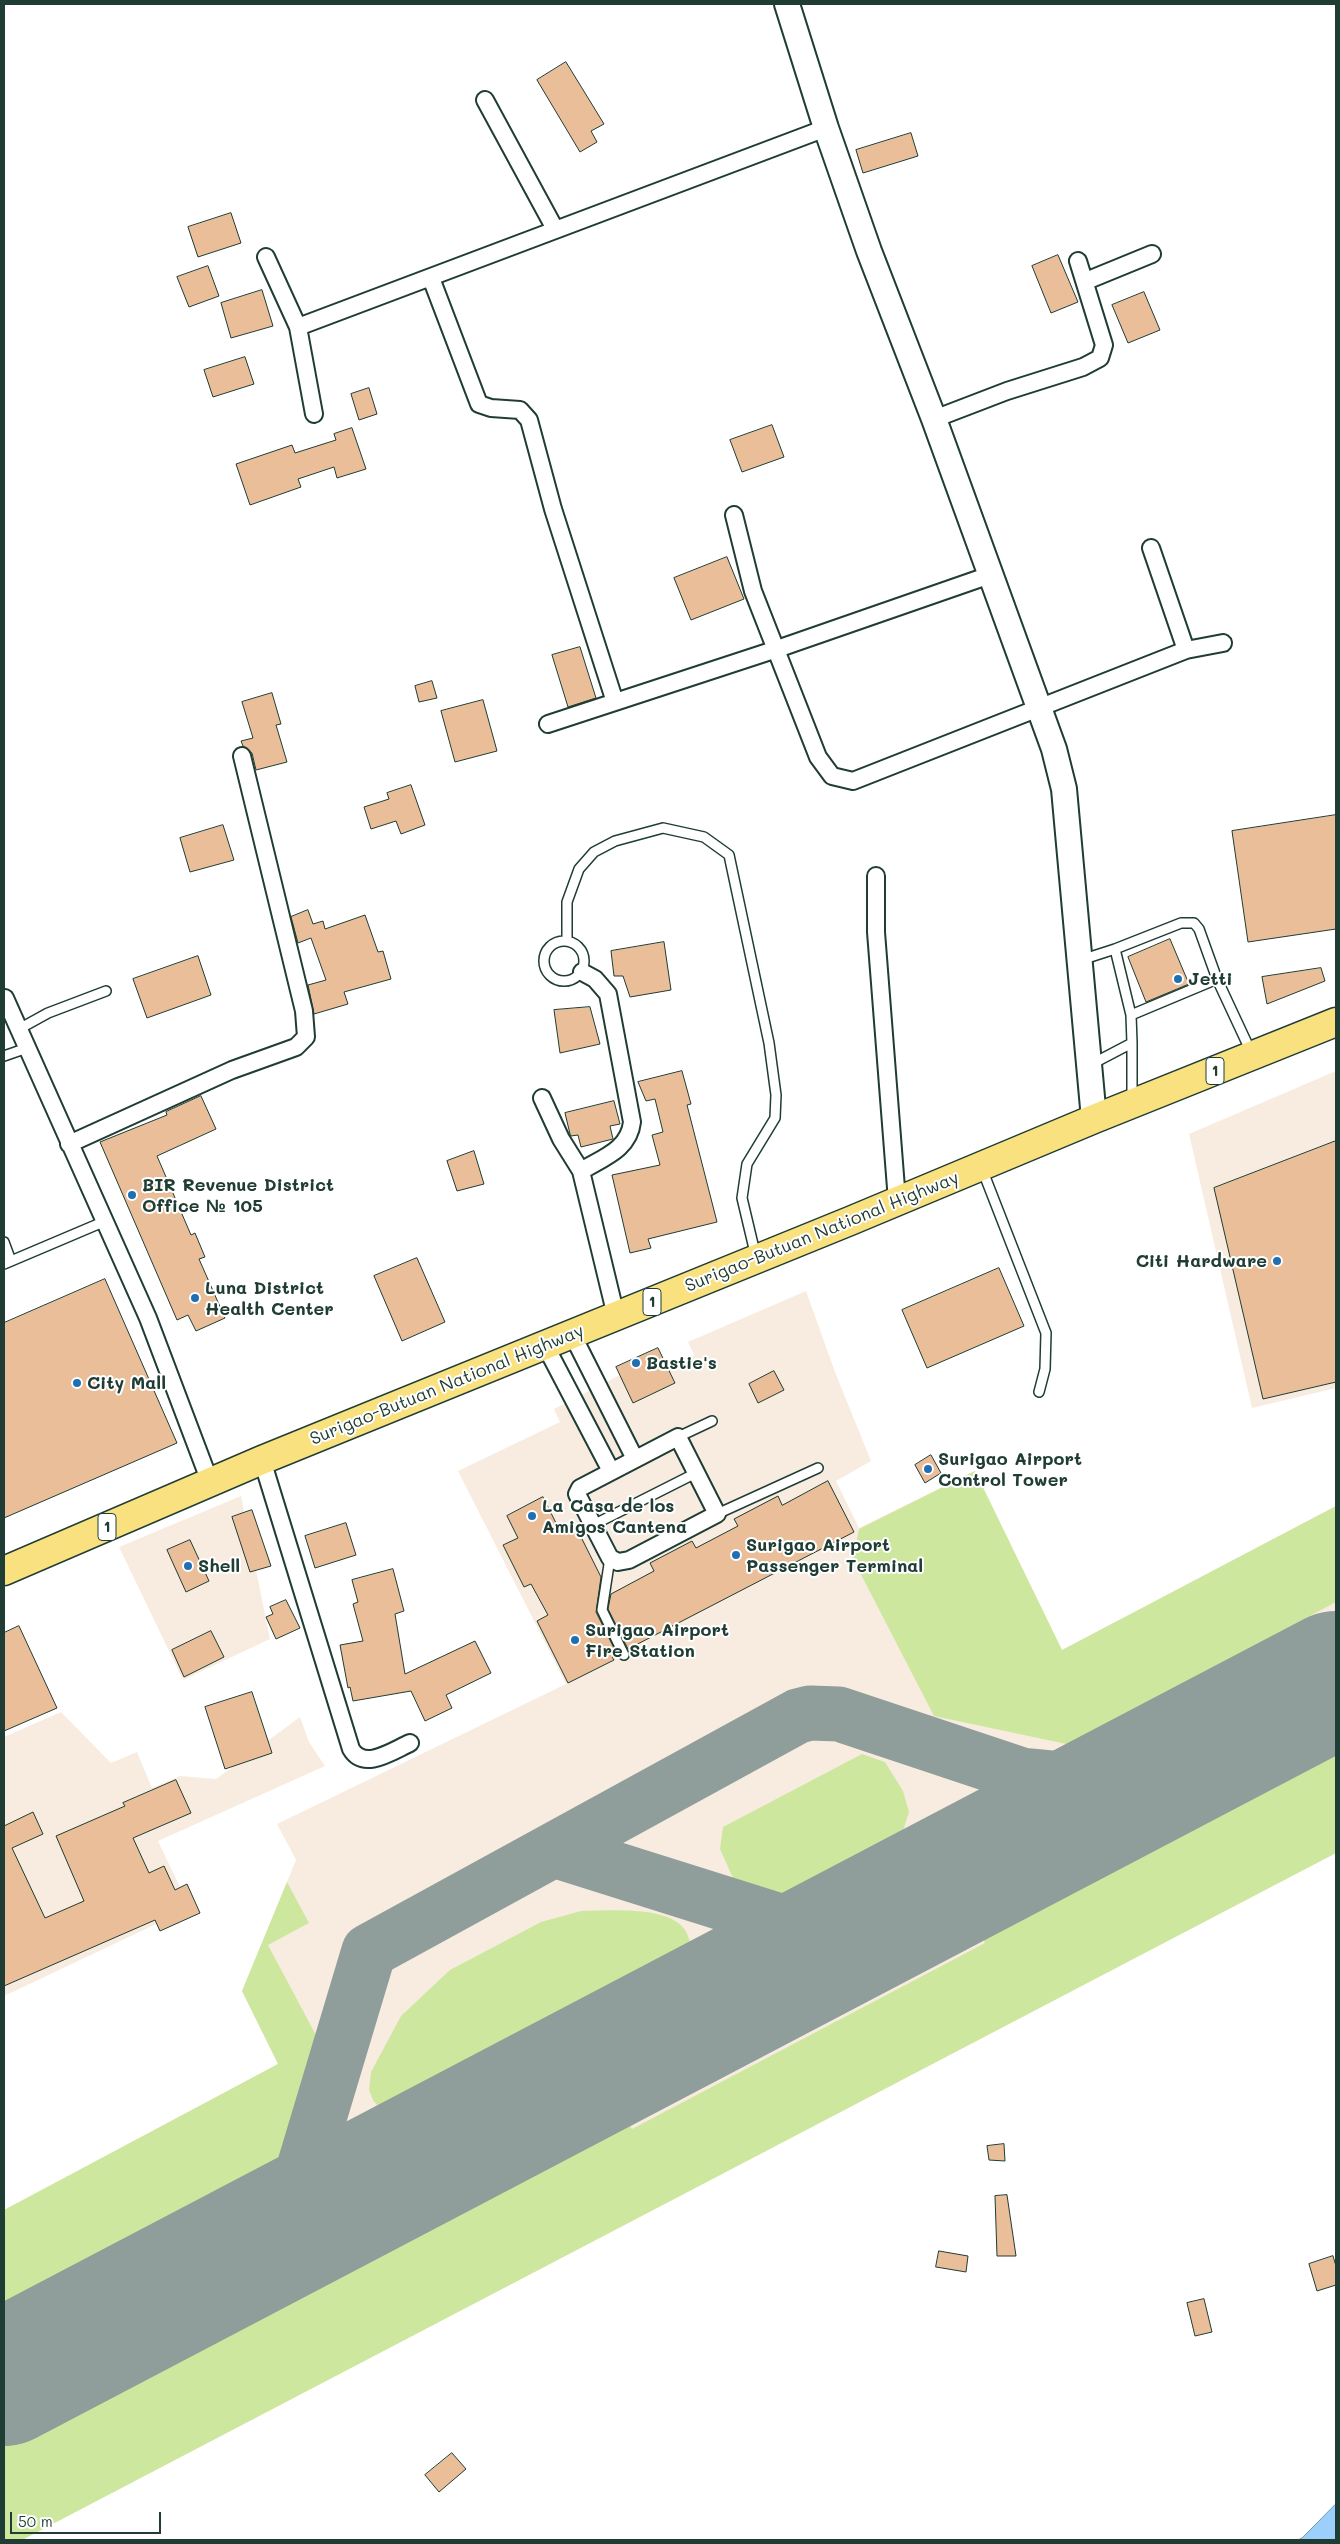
<!DOCTYPE html>
<html>
<head>
<meta charset="utf-8">
<style>
  body { margin:0 }
  #map { position:relative; width:1340px; height:2544px; overflow:hidden; background:#fff; font-family:Mali,sans-serif }
  canvas { display:block }
  .frame { position:absolute; inset:0; border:5px solid #1f3d34; pointer-events:none }
  .scale { position:absolute; left:10px; top:2512px; width:151px; height:22px; box-sizing:border-box; border:2px solid #1f3d34; border-top:0; padding-left:6px; font-size:15px; line-height:18px; white-space:nowrap; color:#1f3d34; -webkit-text-stroke:4px #fff; paint-order:stroke }
</style>
</head>
<body>
<div id="map">
<canvas width="1340" height="2544"></canvas>
<div class="frame"></div>
<div class="scale">50 m</div>
</div>
<script>
const c = document.querySelector('canvas').getContext('2d');
c.lineJoin = 'round';
function paint(path, color) { c.fillStyle = color; c.fill(path, 'evenodd'); }
function trace(path, color, width, dash) { c.strokeStyle = color; c.lineWidth = width; c.lineCap = dash ? 'butt' : 'round'; c.setLineDash(dash || []); c.stroke(path); }
function write(font, color, halo, rows, align = 'center') {
  c.font = font + ' Mali,sans-serif'; c.lineWidth = 4; c.setLineDash([]); c.textBaseline = 'middle'; c.strokeStyle = halo; c.fillStyle = color; for (const [text, x, y, turn = 0] of rows) {
    c.save(); c.translate(x, y); c.rotate((+turn || 0) * Math.PI / 180); c.textAlign = isNaN(turn) ? turn : align; if (halo) c.strokeText(text, 0, 0); c.fillText(text, 0, 0); c.restore();
  }
}
const built = new Path2D(`
  M 1336,1071 L 1336,1388 L 1252,1408 L 1189,1134 Z
  M 806,1291 L 835,1372 L 871,1461 L 836,1481 L 859,1528 L 975,1471 L 1062,1650 L 1336,1506 L 1336,1853 L 22,2540 L 4,2540 L 4,2210 L 278,2064 L 242,1991 L 296,1860 L 277,1824 L 566,1684 L 458,1471 L 560,1422 L 554,1409 L 620,1375 L 633,1402 L 674,1383 L 667,1367 L 694,1355 L 688,1342 Z
  M 241,1496 L 270,1639 L 183,1680 L 119,1547 Z
  M 61,1712 L 111,1763 L 137,1752 L 152,1788 L 180,1776 L 216,1779 L 300,1717 L 309,1742 L 325,1766 L 158,1841 L 190,1908 L 4,1996 L 4,1737 Z`);
const green = new Path2D(`
  M 975,1471 L 1062,1650 L 1336,1506 L 1336,1602 L 1152,1700 L 1161,1718 L 1128,1735 L 1119,1720 L 1071,1745 L 934,1716 L 853,1559 L 859,1529 Z
  M 862,1754 L 885,1762 L 903,1791 L 909,1812 L 902,1834 L 787,1895 L 733,1878 L 720,1849 L 723,1827 Z
  M 1336,1755 L 1336,1853 L 22,2540 L 4,2540 L 4,2443 L 624,2116 L 632,2129 L 985,1943 L 975,1922 L 1207,1800 L 1217,1818 Z
  M 287,1882 L 309,1923 L 268,1945 L 318,2039 L 273,2182 L 4,2323 L 4,2210 L 278,2064 L 242,1991 Z
  M 581,1911 C 608,1911 668,1905 685,1930 C 688,1934 689,1940 691,1945 L 570,2009 L 576,2021 L 402,2113 L 389,2114 L 381,2110 L 373,2100 L 369,2090 L 371,2072 L 401,2016 L 450,1970 L 541,1922 Z`);
const water = new Path2D(`
  M 1336,2504 L 1336,2540 L 1298,2540 L 1302,2538 Z`);
const taxiway = new Path2D(`
  M 554,1850 L 840,1940
  M 285,2231 L 369,1951 L 798,1716 L 810,1713 L 839,1714 L 1022,1775 L 1094,1782 L 1145,1779`);
const runway = new Path2D(`
  M 4,2378 L 1336,1679`);
const building = new Path2D(`
  M 566,62 L 604,124 L 591,131 L 597,142 L 580,152 L 537,80 Z
  M 911,133 L 918,156 L 863,173 L 856,150 Z
  M 231,213 L 241,243 L 198,257 L 188,227 Z
  M 1058,255 L 1078,302 L 1051,313 L 1032,266 Z
  M 208,266 L 219,296 L 189,307 L 177,277 Z
  M 262,290 L 273,326 L 231,338 L 221,303 Z
  M 1144,292 L 1160,330 L 1128,343 L 1112,305 Z
  M 245,357 L 254,384 L 213,397 L 204,370 Z
  M 369,388 L 377,414 L 359,420 L 351,394 Z
  M 772,425 L 784,457 L 742,472 L 730,440 Z
  M 352,428 L 366,469 L 337,478 L 334,467 L 298,479 L 301,487 L 250,505 L 236,464 L 292,445 L 295,453 L 336,440 L 334,434 Z
  M 727,557 L 744,599 L 691,620 L 674,578 Z
  M 580,647 L 596,698 L 568,707 L 552,655 Z
  M 432,681 L 437,698 L 419,702 L 415,686 Z
  M 272,693 L 281,724 L 276,725 L 287,762 L 256,770 L 252,753 L 243,746 L 241,741 L 253,738 L 242,702 Z
  M 483,700 L 497,751 L 455,762 L 441,711 Z
  M 411,785 L 425,825 L 401,834 L 396,821 L 371,829 L 364,807 L 389,799 L 387,793 Z
  M 1336,815 L 1336,929 L 1248,942 L 1232,831 Z
  M 223,825 L 234,860 L 190,872 L 180,838 Z
  M 308,910 L 313,924 L 323,921 L 325,929 L 365,915 L 378,952 L 383,951 L 391,979 L 344,992 L 348,1004 L 314,1014 L 308,985 L 326,980 L 311,938 L 298,943 L 291,917 Z
  M 1170,939 L 1189,984 L 1146,1002 L 1128,957 Z
  M 664,942 L 671,990 L 630,997 L 623,976 L 614,976 L 611,951 Z
  M 198,956 L 211,995 L 147,1018 L 133,979 Z
  M 1321,968 L 1325,981 L 1267,1004 L 1262,977 Z
  M 590,1007 L 600,1044 L 560,1053 L 554,1010 Z
  M 682,1071 L 691,1104 L 687,1105 L 717,1222 L 648,1239 L 651,1248 L 630,1253 L 612,1175 L 660,1165 L 652,1135 L 663,1132 L 655,1099 L 646,1101 L 638,1082 Z
  M 201,1096 L 216,1129 L 157,1156 L 191,1235 L 195,1233 L 205,1257 L 199,1259 L 225,1318 L 196,1331 L 188,1315 L 177,1320 L 100,1142 L 167,1115 L 166,1112 Z
  M 614,1101 L 620,1124 L 610,1126 L 613,1139 L 581,1147 L 578,1135 L 571,1136 L 570,1134 L 565,1113 Z
  M 1336,1141 L 1336,1382 L 1263,1399 L 1214,1188 Z
  M 474,1151 L 484,1184 L 457,1191 L 447,1161 Z
  M 417,1258 L 445,1322 L 402,1341 L 374,1276 Z
  M 999,1268 L 1024,1326 L 927,1368 L 902,1310 Z
  M 105,1279 L 177,1443 L 4,1518 L 4,1323 Z
  M 658,1348 L 675,1383 L 633,1403 L 616,1367 Z
  M 774,1371 L 784,1390 L 758,1403 L 749,1384 Z
  M 931,1455 L 941,1473 L 925,1483 L 915,1465 Z
  M 828,1481 L 854,1532 L 628,1649 L 608,1609 L 611,1594 L 654,1571 L 650,1563 L 692,1541 L 696,1548 L 738,1526 L 734,1519 L 778,1496 L 782,1505 Z
  M 543,1497 L 561,1533 L 575,1525 L 601,1577 L 596,1612 L 617,1654 L 612,1657 L 614,1660 L 568,1683 L 537,1621 L 548,1615 L 531,1584 L 524,1587 L 503,1545 L 518,1538 L 507,1516 Z
  M 252,1510 L 271,1566 L 250,1572 L 232,1517 Z
  M 346,1523 L 356,1555 L 315,1568 L 305,1536 Z
  M 190,1540 L 209,1581 L 186,1592 L 167,1550 Z
  M 393,1569 L 404,1611 L 395,1614 L 405,1674 L 475,1641 L 491,1673 L 446,1695 L 452,1708 L 425,1721 L 411,1691 L 353,1701 L 350,1687 L 348,1688 L 340,1645 L 363,1641 L 353,1604 L 358,1602 L 352,1580 Z
  M 286,1600 L 300,1628 L 276,1639 L 266,1617 L 273,1614 L 270,1607 Z
  M 19,1626 L 57,1708 L 4,1731 L 4,1633 Z
  M 211,1631 L 224,1657 L 184,1677 L 172,1650 Z
  M 252,1692 L 272,1753 L 225,1769 L 205,1707 Z
  M 176,1780 L 191,1813 L 133,1838 L 149,1873 L 164,1866 L 175,1890 L 187,1884 L 200,1913 L 160,1931 L 155,1920 L 4,1986 L 4,1826 L 33,1812 L 43,1834 L 12,1848 L 45,1918 L 84,1901 L 56,1836 L 125,1806 L 123,1803 Z
  M 1004,2144 L 1005,2161 L 989,2160 L 987,2146 Z
  M 1007,2195 L 1016,2256 L 997,2256 L 995,2196 Z
  M 939,2251 L 968,2256 L 966,2272 L 936,2267 Z
  M 1333,2256 L 1336,2266 L 1336,2285 L 1317,2291 L 1309,2264 Z
  M 1204,2299 L 1212,2332 L 1195,2336 L 1187,2303 Z
  M 452,2453 L 466,2469 L 439,2492 L 425,2475 Z`);
const lane = new Path2D(`
  M544 961a20 20 0 1 1 40 0a20 20 0 1 1-40 0Z
  M 567,941 L 567,902 L 579,869 L 594,852 L 615,841 L 663,828 L 704,837 L 729,855 L 769,1043 L 776,1095 L 775,1118 L 747,1164 L 742,1198 L 756,1257
  M 1115,949 L 1181,923 L 1194,923 L 1199,929 L 1217,979
  M 1081,960 L 1115,949 L 1131,1015 L 1132,1043 L 1090,1065
  M 1131,1015 L 1217,979 L 1252,1054
  M 19,1029 L 48,1013 L 106,991
  M 1132,1043 L 1132,1100
  M 4,1056 L 27,1048
  M 982,1169 L 1046,1333 L 1045,1369 L 1039,1392
  M 4,1242 L 11,1261
  M 4,1264 L 103,1222
  M 678,1437 L 712,1421
  M 717,1514 L 818,1468
  M 593,1525 L 696,1473
  M 610,1558 L 602,1610 L 624,1655`);
const street = new Path2D(`
  M 485,100 L 555,229
  M 266,257 L 298,327 L 314,414
  M 431,278 L 479,404 L 491,408 L 520,410 L 529,420 L 553,509 L 615,702
  M 1086,281 L 1152,254
  M 298,327 L 826,128
  M 934,419 L 1007,391 L 1083,367 L 1100,358 L 1104,345 L 1078,261
  M 734,515 L 753,591 L 818,757 L 832,776 L 853,781 L 1186,650 L 1223,643
  M 1151,548 L 1186,650
  M 548,724 L 777,649 L 990,575
  M 876,876 L 876,932 L 897,1201
  M 5,998 L 148,1318 L 210,1482
  M 542,1098 L 561,1139 L 581,1171 L 616,1316
  M 69,1144 L 232,1070 L 296,1047 L 306,1037 L 304,1011 L 242,756
  M 581,1171 C 602,1158 629,1150 632,1122 L 608,994 L 595,979 L 582,972
  M 572,1334 L 635,1459
  M 545,1345 L 611,1471
  M 678,1437 L 717,1514 L 629,1560 L 618,1562 L 610,1558 L 579,1498 L 577,1494 L 580,1488 Z
  M 262,1460 L 351,1749 C 364,1771 392,1751 410,1743`);
const secondary = new Path2D(`
  M 787,4 L 826,128 L 869,251 L 934,419 L 1054,749 L 1064,789 L 1094,1119`);
const highway = new Path2D(`
  M 4,1571 L 262,1460 L 850,1221 L 1094,1119 L 1336,1022`);
const markers = [
  [1178,979,5,"#1f6fb2"],
  [132,1195,5,"#1f6fb2"],
  [1277,1261,5,"#1f6fb2"],
  [195,1298,5,"#1f6fb2"],
  [636,1363,5,"#1f6fb2"],
  [77,1383,5,"#1f6fb2"],
  [928,1469,5,"#1f6fb2"],
  [532,1516,5,"#1f6fb2"],
  [736,1555,5,"#1f6fb2"],
  [188,1566,5,"#1f6fb2"],
  [575,1640,5,"#1f6fb2"]
];
const shields = [
  [1215,1071,18],
  [652,1302,18],
  [107,1527,18]
];
const shieldNames = [
  ["1",1215,1071],
  ["1",652,1302],
  ["1",107,1527]
];
const poiNames = [
  ["Jetti",1188,979],
  ["BIR Revenue District",142,1185],
  ["Office № 105",142,1206],
  ["Citi Hardware",1267,1261,"right"],
  ["Luna District",205,1288],
  ["Health Center",205,1309],
  ["Bastie's",646,1363],
  ["City Mall",87,1383],
  ["Surigao Airport",938,1459],
  ["Control Tower",938,1480],
  ["La Casa de los",542,1506],
  ["Amigos Cantena",542,1527],
  ["Surigao Airport",746,1545],
  ["Passenger Terminal",746,1566],
  ["Shell",198,1566],
  ["Surigao Airport",585,1630],
  ["Fire Station",585,1651]
];
const streetNames = [
  ["Surigao-Butuan National Highway",822,1232,-22],
  ["Surigao-Butuan National Highway",447,1385,-22]
];
paint(built, '#f8ece0');
paint(green, '#cde89e');
paint(water, '#9ccffa');
trace(water, '#6a95ab', 1);
trace(taxiway, '#8f9e9a', 55);
trace(runway, '#8f9e9a', 136);
paint(building, '#e9be99');
trace(building, '#1f3d34', 1);
trace(lane, '#1f3d34', 12);
trace(street, '#1f3d34', 20);
trace(secondary, '#1f3d34', 28);
trace(highway, '#1f3d34', 31);
trace(lane, '#fff', 9);
trace(street, '#fff', 16);
trace(secondary, '#fff', 24);
trace(highway, '#fae180', 28);
for (const [x, y, r, color] of markers) { const dot = new Path2D(); dot.arc(x, y, r, 0, 2 * Math.PI); c.fillStyle = color; c.fill(dot); trace(dot, '#fff', 2); }
for (const [x, y, w] of shields) { const box = new Path2D(); box.roundRect(x - w / 2, y - 13.5, w, 27, 4); c.fillStyle = '#fff'; c.fill(box); trace(box, '#1f3d34', 1); }
write('bold 16px', '#1f3d34', null, shieldNames);
write('bold 18px', '#1f3d34', '#fff', poiNames, 'left');
write('18px', '#1f3d34', '#fff', streetNames);
</script>
</body>
</html>
